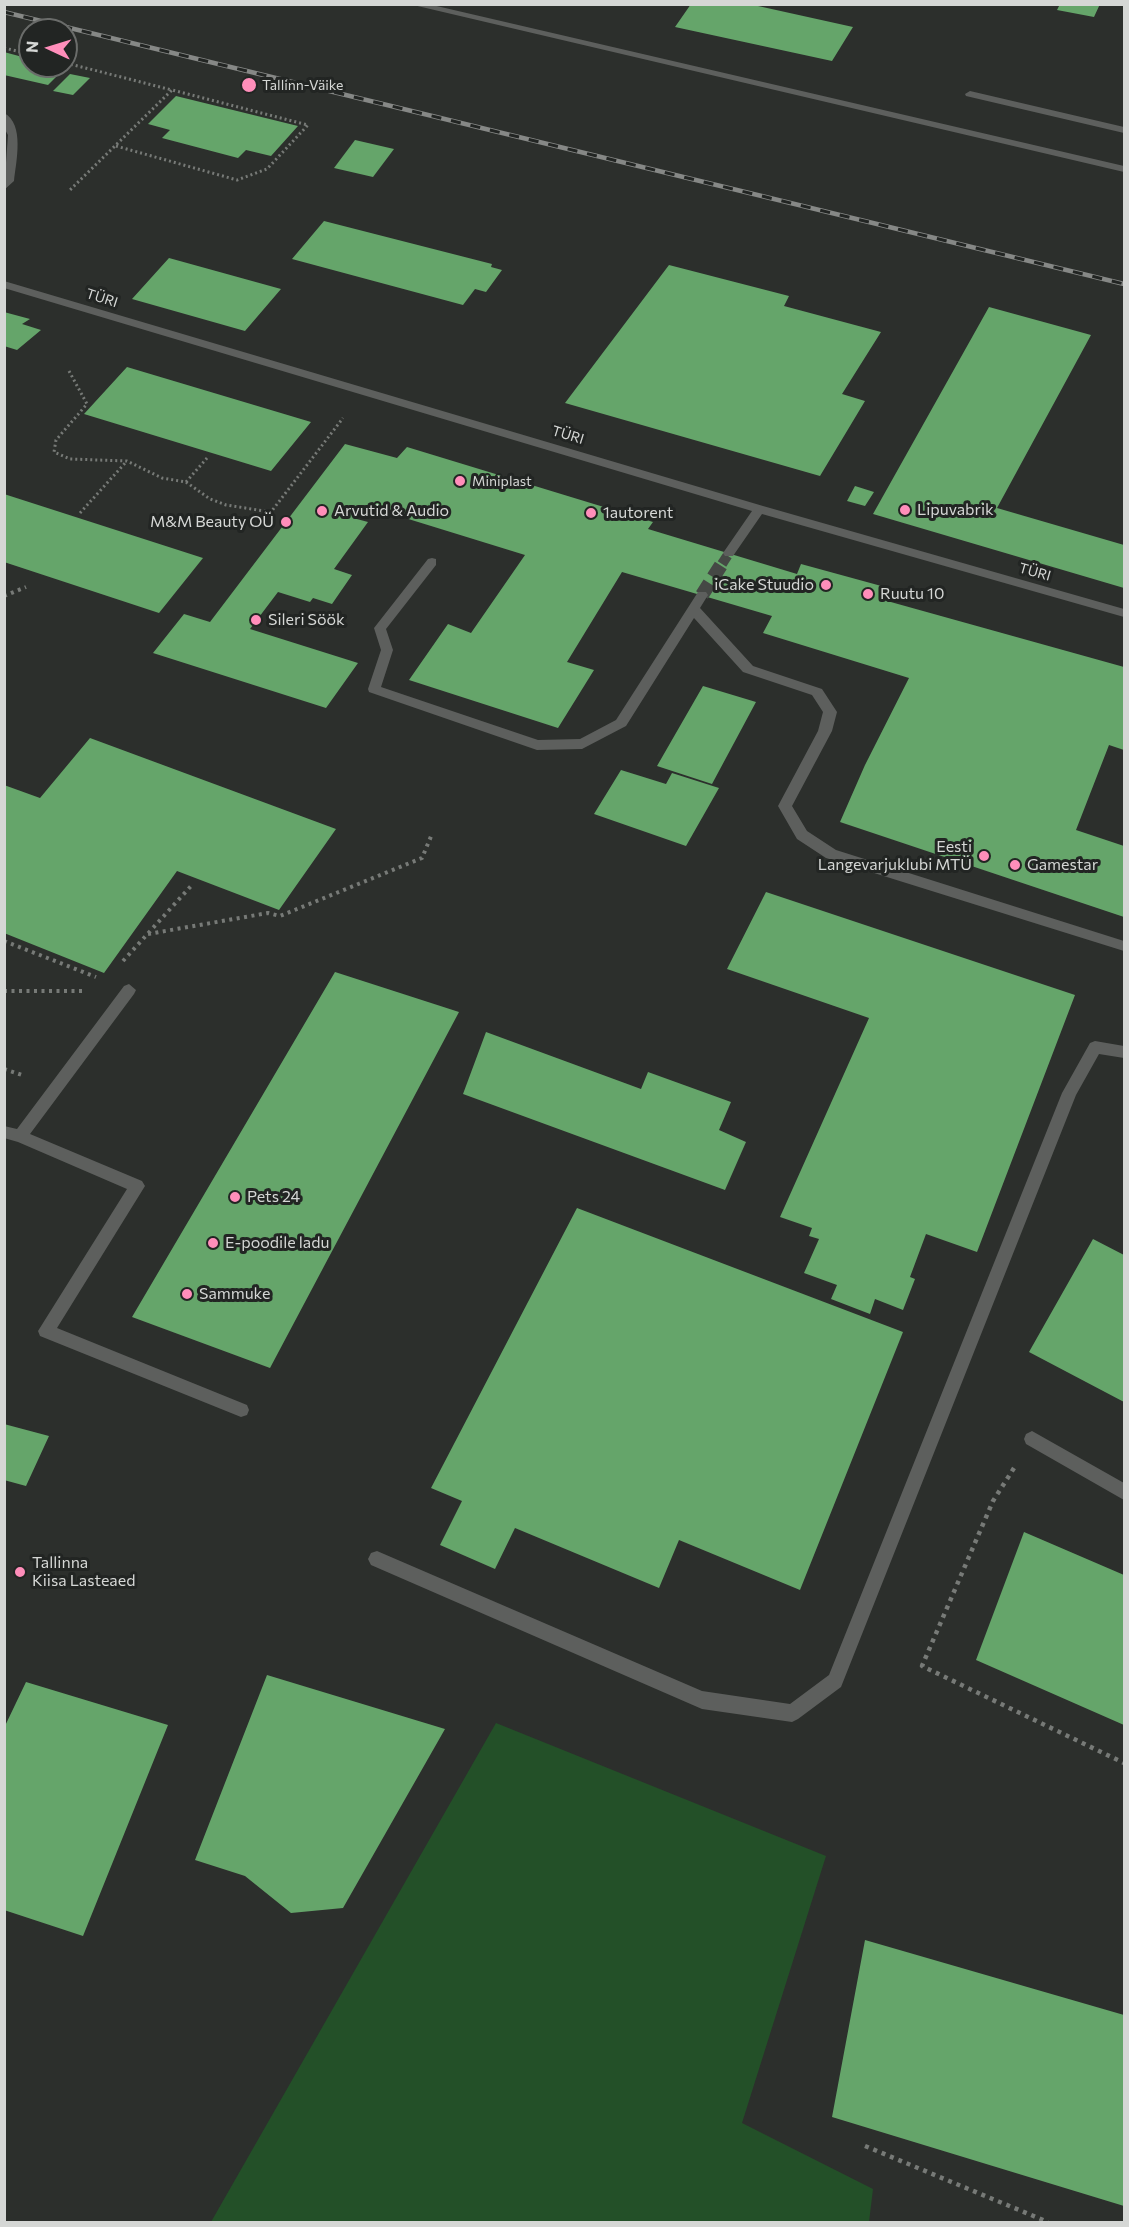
<!DOCTYPE html>
<html>
<head>
<meta charset="utf-8">
<style>
  body { margin:0 }
  #map { position:relative; width:1129px; height:2227px; overflow:hidden; background:#2c2f2c; font-family:Commissioner,sans-serif }
  canvas { display:block }
  .frame { position:absolute; inset:0; border:6px solid #d5d7d5; pointer-events:none }
  .north { position:absolute; left:18px; top:18px; width:60px; height:60px; box-sizing:border-box; background:#222523; border:2px solid #6a6c6a; border-radius:50%; rotate:274deg; font-size:16px; font-weight:700; line-height:24px; text-align:center; color:#d5d7d5 }
  .north::after { content:''; display:block; margin:auto; width:21px; height:27px; background:#ff8eba; clip-path:polygon(50% 0,100% 100%,50% 72%,0 100%) }
</style>
</head>
<body>
<div id="map">
<canvas width="1129" height="2227"></canvas>
<div class="frame"></div>
<div class="north">N</div>
</div>
<script>
const c = document.querySelector('canvas').getContext('2d');
c.lineJoin = 'round';
function paint(path, color) { c.fillStyle = color; c.fill(path, 'evenodd'); }
function trace(path, color, width, dash) { c.strokeStyle = color; c.lineWidth = width; c.lineCap = dash ? 'butt' : 'round'; c.setLineDash(dash || []); c.stroke(path); }
function write(font, color, halo, rows, align = 'center') {
  c.font = font + ' Commissioner,sans-serif'; c.lineWidth = 6; c.setLineDash([]); c.textBaseline = 'middle'; c.strokeStyle = halo; c.fillStyle = color; for (const [text, x, y, turn = 0] of rows) {
    c.save(); c.translate(x, y); c.rotate((+turn || 0) * Math.PI / 180); c.textAlign = isNaN(turn) ? turn : align; if (halo) c.strokeText(text, 0, 0); c.fillText(text, 0, 0); c.restore();
  }
}
const green = new Path2D(`
  M 496,1723 L 826,1856 L 742,2123 L 873,2189 L 869,2222 L 211,2222 Z`);
const building = new Path2D(`
  M 691,4 L 749,4 L 853,27 L 832,61 L 675,27 Z
  M 1060,4 L 1100,4 L 1094,17 L 1057,10 Z
  M 4,52 L 30,59 L 30,66 L 65,68 L 48,85 L 4,75 Z
  M 70,74 L 90,78 L 73,95 L 53,91 Z
  M 176,96 L 298,126 L 271,156 L 246,150 L 238,158 L 162,138 L 170,130 L 148,124 Z
  M 355,140 L 394,149 L 373,177 L 334,168 Z
  M 324,221 L 492,264 L 491,267 L 502,270 L 486,292 L 475,289 L 463,305 L 292,259 Z
  M 169,258 L 281,289 L 245,331 L 132,299 Z
  M 669,265 L 789,296 L 784,306 L 881,332 L 842,394 L 865,401 L 820,476 L 565,403 Z
  M 989,307 L 1091,335 L 997,508 L 1124,545 L 1124,588 L 873,514 Z
  M 4,312 L 30,319 L 22,324 L 41,330 L 17,350 L 4,346 Z
  M 127,367 L 311,422 L 271,471 L 84,414 Z
  M 345,444 L 397,458 L 407,447 L 653,522 L 648,529 L 797,574 L 801,564 L 885,587 L 880,599 L 1124,667 L 1124,750 L 1109,745 L 1076,830 L 1124,846 L 1124,917 L 840,822 L 865,765 L 909,678 L 763,633 L 772,616 L 622,572 L 567,662 L 594,670 L 558,728 L 409,680 L 448,624 L 471,633 L 525,555 L 363,505 L 353,518 L 368,522 L 334,569 L 352,575 L 332,604 L 313,598 L 310,602 L 278,592 L 250,629 L 358,663 L 326,708 L 153,653 L 184,614 L 210,622 Z
  M 855,486 L 874,492 L 865,506 L 847,501 Z
  M 4,494 L 203,558 L 159,613 L 4,562 Z
  M 703,686 L 756,702 L 712,784 L 657,766 Z
  M 90,738 L 336,829 L 279,910 L 177,871 L 104,973 L 4,933 L 4,785 L 40,798 Z
  M 621,770 L 666,784 L 672,773 L 719,788 L 686,846 L 594,814 Z
  M 766,892 L 1075,995 L 977,1252 L 926,1234 L 910,1277 L 915,1279 L 903,1310 L 875,1299 L 870,1314 L 831,1299 L 837,1285 L 804,1273 L 819,1239 L 809,1236 L 812,1228 L 780,1217 L 869,1018 L 727,969 Z
  M 335,972 L 459,1012 L 270,1368 L 132,1317 Z
  M 486,1032 L 641,1089 L 648,1072 L 731,1102 L 719,1130 L 746,1142 L 725,1190 L 463,1094 Z
  M 577,1208 L 903,1332 L 800,1590 L 679,1540 L 659,1588 L 515,1528 L 495,1569 L 440,1545 L 462,1501 L 431,1488 Z
  M 1093,1239 L 1124,1255 L 1124,1402 L 1029,1352 Z
  M 4,1424 L 49,1436 L 26,1486 L 4,1480 Z
  M 1024,1532 L 1124,1575 L 1124,1725 L 976,1660 Z
  M 267,1675 L 445,1729 L 343,1908 L 291,1913 L 245,1876 L 195,1860 Z
  M 26,1682 L 168,1725 L 83,1936 L 4,1910 L 4,1728 Z
  M 865,1940 L 1124,2015 L 1124,2206 L 832,2117 Z`);
const minorTunnelFar1 = new Path2D(`
  M 722,564 L 729,553`);
const minorTunnel = new Path2D(`
  M 702,595 L 723,562`);
const pathFar2 = new Path2D(`
  M 4,48 L 30,54
  M 66,63 L 172,90 L 70,190
  M 116,146 L 237,180 L 267,169 L 308,125 L 172,90
  M 69,371 L 87,404 L 56,440 L 54,452 L 70,459 L 127,461 L 162,478 L 186,482 L 210,499 L 226,505 L 271,512 L 343,418
  M 186,482 L 207,458
  M 80,513 L 126,462`);
const pathFar1 = new Path2D(`
  M 4,596 L 26,587
  M 148,934 L 268,913 L 280,916 L 422,858 L 432,834
  M 4,941 L 96,977
  M 123,961 L 191,886
  M 4,991 L 85,991
  M 4,1069 L 25,1076`);
const path = new Path2D(`
  M 1014,1468 L 993,1501 L 922,1666 L 1124,1763
  M 865,2146 L 1048,2222`);
const minor = new Path2D(`
  M 409,4 L 428,4 L 1124,166 L 1124,172 Z
  M 970,91 L 1124,127 L 1124,133 L 966,96 L 965,94 Z
  M 4,113 C 25,124 16,162 14,181 L 4,190 L 8,135 L 4,128 Z
  M 4,281 L 763,506 L 1124,609 L 1124,617 L 762,514 L 733,556 L 725,556 L 723,553 L 752,511 L 4,288 Z
  M 432,558 L 436,559 L 436,565 L 386,629 L 393,650 L 381,687 L 538,740 L 580,739 L 616,720 L 698,592 L 706,592 L 708,595 L 700,608 L 753,666 L 822,689 L 837,712 L 832,731 L 792,806 L 807,831 L 836,850 L 1124,941 L 1124,951 L 826,858 L 797,839 L 778,806 L 818,731 L 823,712 L 812,695 L 743,672 L 694,618 L 626,726 L 582,749 L 537,750 L 369,692 L 368,689 L 381,650 L 374,628 L 428,559 Z
  M 129,984 L 136,990 L 134,994 L 30,1134 L 142,1181 L 145,1186 L 57,1328 L 247,1405 L 249,1410 L 247,1415 L 241,1417 L 40,1336 L 38,1331 L 127,1189 L 18,1142 L 4,1138 L 4,1126 L 17,1129 L 124,986 Z
  M 1095,1041 L 1124,1046 L 1124,1058 L 1099,1054 L 1076,1095 L 841,1687 L 798,1719 L 792,1722 L 702,1709 L 371,1565 L 368,1559 L 371,1553 L 377,1551 L 702,1691 L 790,1704 L 829,1675 L 1062,1093 L 1090,1043 Z
  M 1032,1431 L 1124,1483 L 1124,1500 L 1026,1444 L 1024,1439 L 1026,1434 Z`);
const rail = new Path2D(`
  M 4,12 L 1124,284`);
const markers = [
  [249,85,8,"#ff8eba"],
  [460,481,6,"#ff8eba"],
  [905,510,6,"#ff8eba"],
  [322,511,6,"#ff8eba"],
  [591,513,6,"#ff8eba"],
  [286,522,6,"#ff8eba"],
  [826,585,6,"#ff8eba"],
  [868,594,6,"#ff8eba"],
  [256,620,6,"#ff8eba"],
  [984,856,6,"#ff8eba"],
  [1015,865,6,"#ff8eba"],
  [235,1197,6,"#ff8eba"],
  [213,1243,6,"#ff8eba"],
  [187,1294,6,"#ff8eba"],
  [20,1572,6,"#ff8eba"]
];
const farPoinames = [
  ["Tallinn-Väike",262,85],
  ["Miniplast",472,481]
];
const farStreetnames = [
  ["TÜRI",102,298,18],
  ["TÜRI",568,435,17],
  ["TÜRI",1035,572,16]
];
const poiNames = [
  ["Lipuvabrik",917,510],
  ["Arvutid & Audio",334,511],
  ["1autorent",603,513],
  ["M&M Beauty OÜ",274,522,"right"],
  ["iCake Stuudio",814,585,"right"],
  ["Ruutu 10",880,594],
  ["Sileri Söök",268,620],
  ["Eesti",972,847,"right"],
  ["Langevarjuklubi MTÜ",972,865,"right"],
  ["Gamestar",1027,865],
  ["Pets 24",247,1197],
  ["E-poodile ladu",225,1243],
  ["Sammuke",199,1294],
  ["Tallinna",32,1563],
  ["Kiisa Lasteaed",32,1581]
];
paint(green, '#235028');
paint(building, '#65a56a');
trace(minorTunnelFar1, '#454845', 10, [10, 5]);
trace(minorTunnel, '#454845', 14, [14, 7]);
trace(pathFar2, '#777a77', 3, [2, 3]);
trace(pathFar1, '#777a77', 4, [3, 4.5]);
trace(path, '#777a77', 4.5, [4, 5]);
paint(minor, '#5d5f5d');
trace(rail, '#868886', 4.5);
trace(rail, '#222523', 3, [10]);
for (const [x, y, r, color] of markers) { const dot = new Path2D(); dot.arc(x, y, r, 0, 2 * Math.PI); c.fillStyle = color; c.fill(dot); trace(dot, '#222523', 2); }
write('14px', '#d5d7d5', '#222523', farPoinames, 'left');
write('14px', '#d5d7d5', '#222523', farStreetnames);
write('16px', '#d5d7d5', '#222523', poiNames, 'left');
</script>
</body>
</html>
